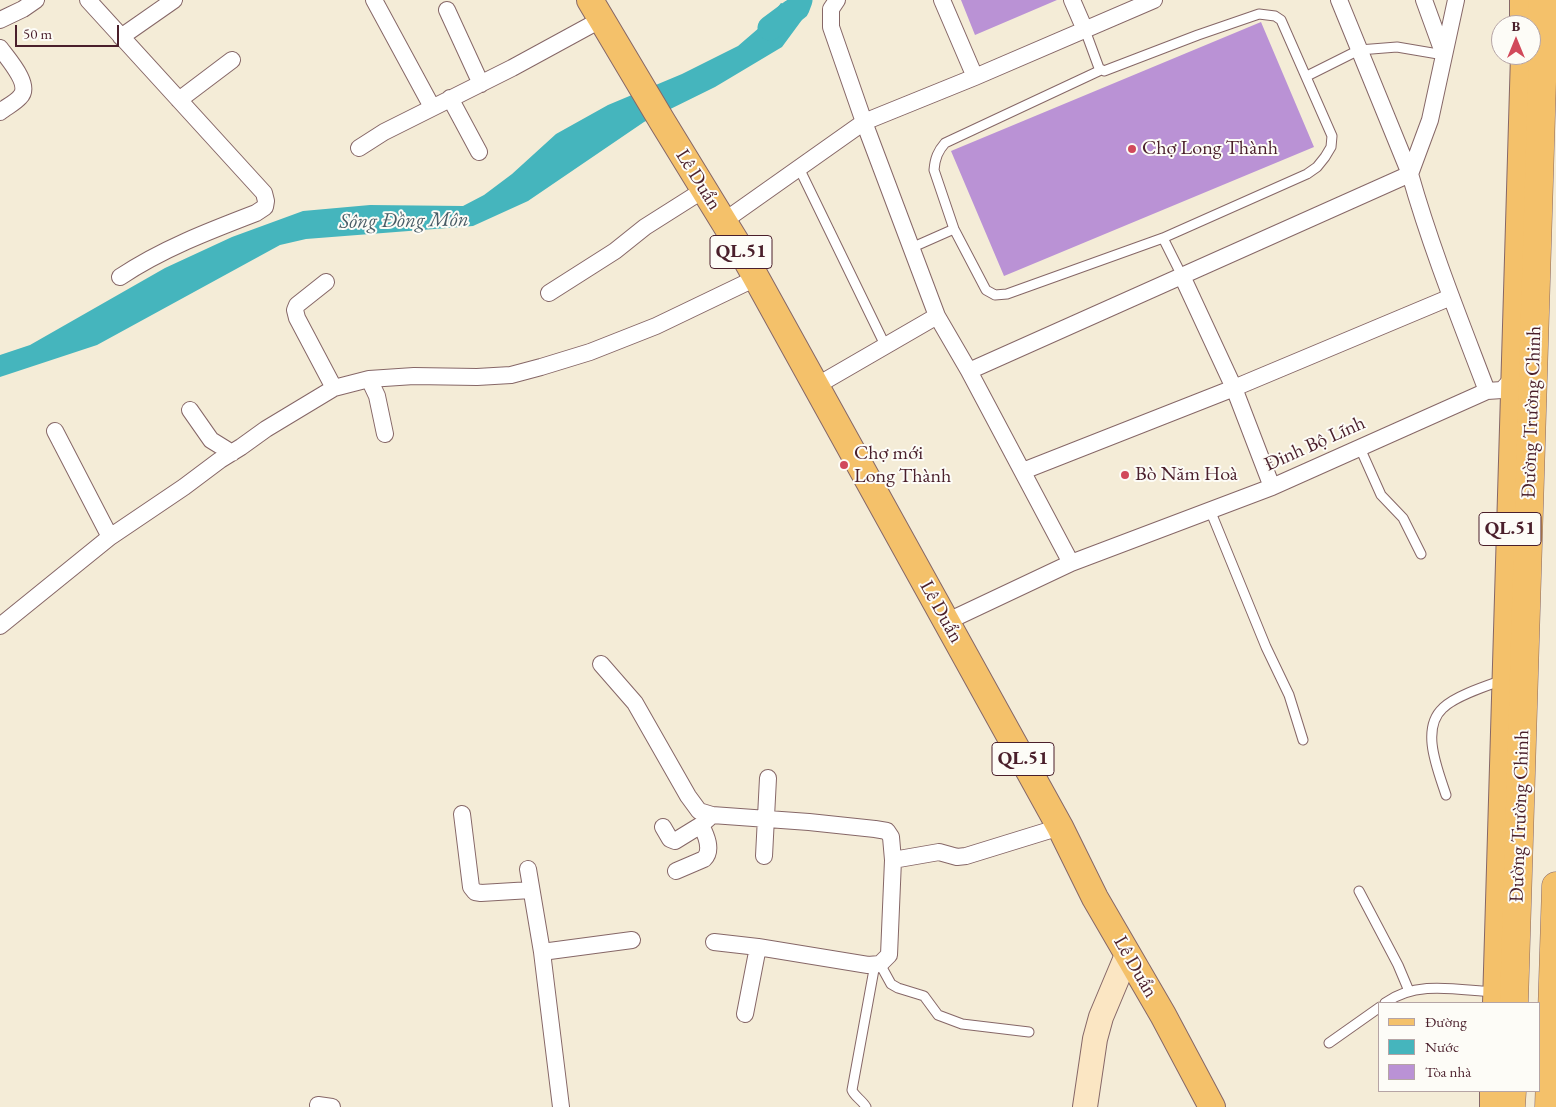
<!DOCTYPE html>
<html>
<head>
<meta charset="utf-8">
<style>
  body { margin:0 }
  #map { position:relative; width:1556px; height:1107px; overflow:hidden; background:#f4ecd7; font-family:"EB Garamond",serif }
  canvas { display:block }
  .legend { position:absolute; left:1378px; top:1002px; width:162px; height:90px; box-sizing:border-box; background:#fdfcf7; border:1px solid #b5a4a5; margin:0; padding:6px 9px; list-style:none; font-size:15px; color:#4a1f2b }
  .legend li { display:flex; align-items:center; gap:10px; height:25px }
  .legend b { width:25px; border:1px solid #b5a4a5 }
  .north { position:absolute; left:1491px; top:15px; width:50px; height:50px; box-sizing:border-box; background:#fdfcf7; border:1px solid #b5a4a5; border-radius:50%; rotate:0deg; font-size:14px; font-weight:700; line-height:20px; text-align:center; color:#4a1f2b }
  .north::after { content:''; display:block; margin:auto; width:18px; height:22px; background:#d1495b; clip-path:polygon(50% 0,100% 100%,50% 72%,0 100%) }
  .scale { position:absolute; left:15px; top:25px; width:104px; height:22px; box-sizing:border-box; border:2px solid #4a1f2b; border-top:0; padding-left:6px; font-size:15px; line-height:18px; white-space:nowrap; color:#4a1f2b; -webkit-text-stroke:4px #fdfcf7; paint-order:stroke }
</style>
</head>
<body>
<div id="map">
<canvas width="1556" height="1107"></canvas>
<ul class="legend">
<li><b style="height:6px;background:#f4c16a"></b>Đường</li>
<li><b style="height:14px;background:#45b5bd"></b>Nước</li>
<li><b style="height:14px;background:#ba92d5"></b>Tòa nhà</li>
</ul>
<div class="north">B</div>
<div class="scale">50 m</div>
</div>
<script>
const c = document.querySelector('canvas').getContext('2d');
c.lineJoin = 'round';
function paint(path, color) { c.fillStyle = color; c.fill(path, 'evenodd'); }
function trace(path, color, width, dash) { c.strokeStyle = color; c.lineWidth = width; c.lineCap = dash ? 'butt' : 'round'; c.setLineDash(dash || []); c.stroke(path); }
function write(font, color, halo, rows, align = 'center') {
  c.font = font + ' "EB Garamond",serif'; c.lineWidth = 4; c.setLineDash([]); c.textBaseline = 'middle'; c.strokeStyle = halo; c.fillStyle = color; for (const [text, x, y, turn = 0] of rows) {
    c.save(); c.translate(x, y); c.rotate((+turn || 0) * Math.PI / 180); c.textAlign = isNaN(turn) ? turn : align; if (halo) c.strokeText(text, 0, 0); c.fillText(text, 0, 0); c.restore();
  }
}
const water = new Path2D(`
  M 781,3 L 807,13 L 782,47 L 715,87 L 644,122 L 528,201 L 473,226 L 306,239 L 280,245 L 97,345 L 0,377 L 0,355 L 30,345 L 165,268 L 232,237 L 303,211 L 370,205 L 463,206 L 484,195 L 512,174 L 556,134 L 608,105 L 682,74 L 738,46 L 767,21 Z`);
const river = new Path2D(`
  M 770,28 L 797,8 L 800,0`);
const building = new Path2D(`
  M 961,0 L 1057,0 L 975,35 Z
  M 1261,22 L 1314,147 L 1004,276 L 951,151 Z`);
const service = new Path2D(`
  M 1085,30 L 1099,68 L 1104,71 L 1198,35 L 1259,14 L 1275,16 L 1281,20 L 1332,136 L 1331,147 L 1325,157 L 1317,167 L 1307,174 L 1163,238 L 1007,294 L 995,295 L 986,290 L 954,229 L 934,170 C 935,158 938,151 945,143 L 1101,70
  M 1307,76 L 1359,50 L 1397,47 L 1444,55
  M 799,168 L 885,345
  M 1163,238 L 1182,276
  M 911,248 L 954,229
  M 1360,448 L 1381,495 L 1403,518 L 1421,554
  M 1210,510 L 1266,647 L 1289,695 L 1303,740
  M 1446,795 C 1438,770 1420,729 1443,708 C 1455,696 1486,686 1503,680
  M 1359,891 L 1398,965 L 1409,991
  M 880,964 L 891,984 L 898,988 L 924,996 L 938,1015 L 962,1024 L 1029,1032
  M 1385,1003 C 1417,980 1457,990 1493,992
  M 1329,1043 L 1380,1007
  M 866,1107 C 862,1100 854,1096 852,1090 L 875,964`);
const minor = new Path2D(`
  M 88,0 L 264,193 L 266,201 L 265,207 L 256,213 C 209,231 162,249 120,277
  M 374,0 L 432,107
  M 837,0 L 831,9 L 831,27 L 864,122 L 937,316 L 969,371 L 1071,563
  M 942,0 L 975,77
  M 1072,0 L 1085,30
  M 1339,0 L 1410,174 C 1431,248 1460,320 1487,391
  M 1424,0 L 1444,55
  M 447,10 L 481,84
  M 0,20 L 23,9 L 36,0
  M 121,37 L 174,0
  M 0,48 C 8,59 32,85 20,97 C 15,103 6,107 0,112
  M 450,98 L 479,152
  M 179,100 L 232,60
  M 359,148 L 384,132 L 512,68 L 602,19
  M 724,221 L 864,122 L 975,77 L 1154,0
  M 1182,276 L 1234,388 L 1272,487
  M 326,282 L 297,305 L 295,310 L 297,318 L 334,388
  M 549,293 L 615,251 L 645,227 L 705,189
  M 969,371 L 1410,174 L 1430,120 L 1456,0
  M 369,379 L 377,396 L 385,434
  M 816,386 L 937,316
  M 190,410 L 211,440 L 232,453
  M 55,431 L 110,537
  M 1023,471 L 1234,388 L 1451,297
  M 946,622 L 1071,563 L 1272,487 L 1487,391 L 1502,390 L 1514,377
  M 0,626 L 110,537 L 184,487 L 220,460 L 241,447 L 266,429 L 334,388 L 369,379 L 414,376 L 477,377 L 511,375 L 541,367 L 590,352 L 656,326 L 756,278
  M 601,664 L 635,703 L 688,796 L 699,811 L 712,815 L 809,822 L 875,829 L 887,831 L 891,837 L 893,860 L 939,852 L 957,857 L 966,856 L 1060,827
  M 462,814 L 471,887 L 475,892 L 481,893 L 531,890
  M 663,827 L 670,839 L 675,841 L 701,825 L 709,818
  M 764,856 L 768,778
  M 528,869 L 542,952 L 561,1107
  M 676,871 L 704,859 C 713,850 706,835 701,825
  M 714,942 L 758,947 L 868,965 L 880,964 L 889,955 L 893,860
  M 542,952 L 632,940
  M 745,1014 L 758,947
  M 318,1105 L 332,1107`);
const secondary = new Path2D(`
  M 1085,1107 L 1095,1039 L 1101,1017 L 1127,955`);
const primary = new Path2D(`
  M 590,0 L 662,121 L 738,245 L 1060,827 L 1095,898 L 1163,1015 L 1212,1107
  M 1523,0 L 1523,25
  M 1496,1003 L 1524,55
  M 1493,1107 L 1493,1091`);
const trunk = new Path2D(`
  M 1514,1003 L 1543,49 L 1542,0
  M 1511,1107 L 1512,1091
  M 1549,1107 L 1556,886`);
const markers = [
  [1132,149,5,"#d1495b"],
  [844,465,5,"#d1495b"],
  [1125,475,5,"#d1495b"]
];
const shields = [
  [741,252,62],
  [1510,529,62],
  [1023,759,62]
];
const shieldNames = [
  ["QL.51",741,252],
  ["QL.51",1510,529],
  ["QL.51",1023,759]
];
const poiNames = [
  ["Chợ Long Thành",1142,149],
  ["Chợ mới",854,454],
  ["Long Thành",854,477],
  ["Bò Năm Hoà",1135,475]
];
const streetNames = [
  ["Lê Duẩn",698,180,58],
  ["Đường Trường Chinh",1532,412,-88],
  ["Đinh Bộ Lĩnh",1315,444,-24],
  ["Lê Duẩn",941,612,61],
  ["Đường Trường Chinh",1520,816,-88],
  ["Lê Duẩn",1135,967,60]
];
const waterNames = [
  ["Sông Đồng Môn",404,221,-1]
];
paint(water, '#45b5bd');
trace(river, '#45b5bd', 25);
paint(building, '#ba92d5');
trace(service, '#866767', 11);
trace(minor, '#866767', 18);
trace(secondary, '#866767', 26);
trace(primary, '#866767', 28);
trace(trunk, '#866767', 29);
trace(service, '#fff', 9);
trace(minor, '#fff', 16);
trace(secondary, '#fbe6c3', 24);
trace(primary, '#f4c16a', 26);
trace(trunk, '#f4c16a', 28);
for (const [x, y, r, color] of markers) { const dot = new Path2D(); dot.arc(x, y, r, 0, 2 * Math.PI); c.fillStyle = color; c.fill(dot); trace(dot, '#fdfcf7', 2); }
for (const [x, y, w] of shields) { const box = new Path2D(); box.roundRect(x - w / 2, y - 16.5, w, 33, 4); c.fillStyle = '#fdfcf7'; c.fill(box); trace(box, '#4a1f2b', 1); }
write('bold 19px', '#4a1f2b', null, shieldNames);
write('20px', '#4a1f2b', '#fdfcf7', poiNames, 'left');
write('20px', '#4a1f2b', '#fdfcf7', streetNames);
write('italic 21px', '#485b65', '#fdfcf7', waterNames);
</script>
</body>
</html>
